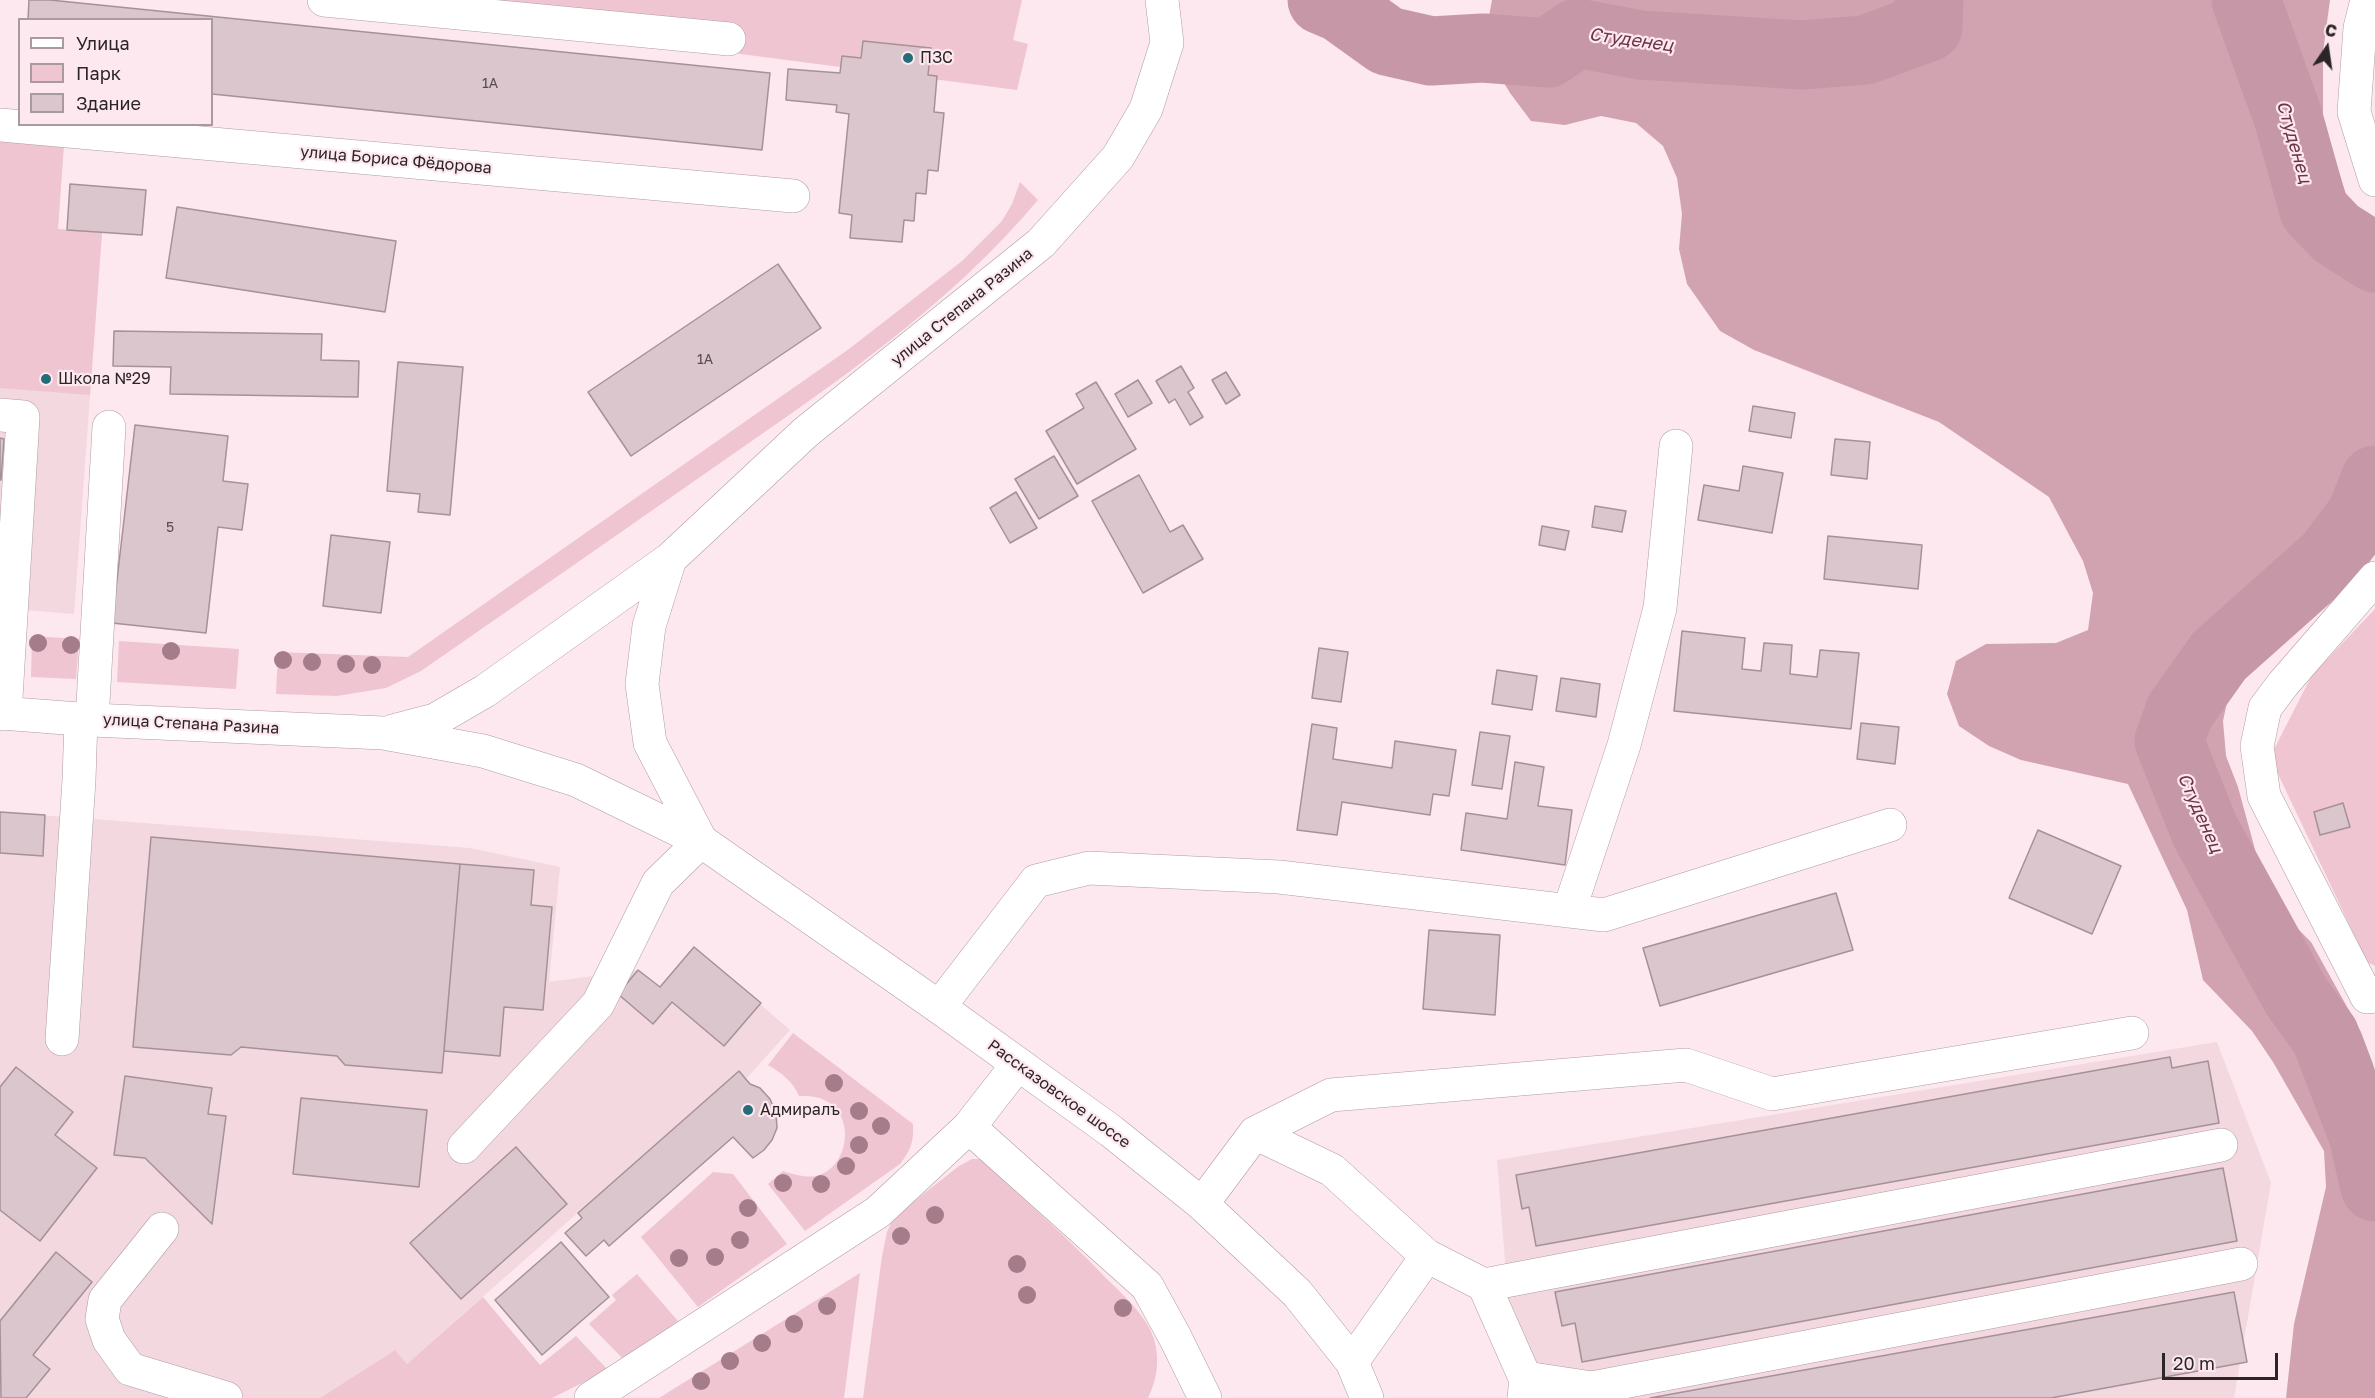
<!DOCTYPE html>
<html>
<head>
<meta charset="utf-8">
<style>
  body { margin:0 }
  #map { position:relative; width:2375px; height:1398px; overflow:hidden; background:#fce8ee; font-family:"Golos Text",sans-serif }
  canvas { display:block }
  .legend { position:absolute; left:18px; top:18px; width:195px; height:108px; box-sizing:border-box; background:#fce8ee; border:2px solid #a99a9e; margin:0; padding:8px 10px; list-style:none; font-size:18px; color:#2c2527 }
  .legend li { display:flex; align-items:center; gap:12px; height:30px }
  .legend b { width:30px; border:2px solid #a99a9e }
  .north { position:absolute; left:2297px; top:18px; width:60px; height:60px; -webkit-text-stroke:4px #fce8ee; paint-order:stroke; rotate:13deg; font-size:16px; font-weight:700; line-height:24px; text-align:center; color:#2c2527 }
  .north::after { content:''; display:block; margin:auto; width:21px; height:27px; background:#2c2527; clip-path:polygon(50% 0,100% 100%,50% 72%,0 100%) }
  .scale { position:absolute; left:2162px; top:1353px; width:116px; height:27px; box-sizing:border-box; border:3px solid #2c2527; border-top:0; padding-left:8px; font-size:18px; line-height:21px; white-space:nowrap; color:#2c2527; -webkit-text-stroke:4px #fce8ee; paint-order:stroke }
</style>
</head>
<body>
<div id="map">
<canvas width="2375" height="1398"></canvas>
<ul class="legend">
<li><b style="height:8px;background:#fff"></b>Улица</li>
<li><b style="height:16px;background:#efc5d2"></b>Парк</li>
<li><b style="height:16px;background:#dac6cc"></b>Здание</li>
</ul>
<div class="north">С</div>
<div class="scale">20 m</div>
</div>
<script>
const c = document.querySelector('canvas').getContext('2d');
c.lineJoin = 'round';
function paint(path, color) { c.fillStyle = color; c.fill(path, 'evenodd'); }
function trace(path, color, width, dash) { c.strokeStyle = color; c.lineWidth = width; c.lineCap = dash ? 'butt' : 'round'; c.setLineDash(dash || []); c.stroke(path); }
function write(font, color, halo, rows, align = 'center') {
  c.font = font + ' "Golos Text",sans-serif'; c.lineWidth = 4.5; c.setLineDash([]); c.textBaseline = 'middle'; c.strokeStyle = halo; c.fillStyle = color; for (const [text, x, y, turn = 0] of rows) {
    c.save(); c.translate(x, y); c.rotate((+turn || 0) * Math.PI / 180); c.textAlign = isNaN(turn) ? turn : align; if (halo) c.strokeText(text, 0, 0); c.fillText(text, 0, 0); c.restore();
  }
}
const built = new Path2D(`
  M 0,140 L 64,144 L 58,229 L 102,233 L 74,614 L 0,608 Z
  M 0,812 L 470,848 L 560,867 L 549,982 L 638,970 L 660,987 L 694,947 L 790,1030 L 746,1079 L 738,1071 L 407,1364 L 395,1350 L 320,1398 L 0,1398 Z
  M 2217,1042 L 2271,1183 L 2234,1398 L 1516,1398 L 1497,1160 Z`);
const green = new Path2D(`
  M 326,0 L 1022,0 L 1013,40 L 1028,44 L 1017,90 Z
  M 0,140 L 64,144 L 58,229 L 102,233 L 90,395 L 0,388 Z
  M 1020,182 L 1038,200 C 950,305 837,382 726,459 C 624,530 522,601 421,671 L 386,688 L 337,696 L 276,694 L 278,652 L 408,657 L 849,349 L 962,261 L 1002,221 L 1012,204 Z
  M 2375,609 L 2375,966 L 2367,962 L 2270,757 L 2312,675 Z
  M 32,636 L 79,639 L 76,679 L 31,677 Z
  M 119,641 L 239,649 L 236,689 L 117,682 Z
  M 793,1033 L 913,1124 C 914,1141 911,1150 900,1164 L 805,1231 L 768,1184 L 783,1171 C 792,1174 806,1178 816,1176 C 849,1168 856,1117 826,1101 C 817,1096 809,1096 799,1096 C 793,1081 781,1073 768,1065 Z
  M 972,1159 L 981,1159 C 1022,1198 1065,1235 1104,1276 C 1119,1291 1136,1306 1147,1324 C 1161,1347 1160,1374 1148,1398 L 863,1398 L 882,1256 L 887,1232 L 894,1217 L 959,1166 Z
  M 713,1172 L 733,1174 L 787,1244 L 698,1307 L 641,1237 Z
  M 860,1273 L 844,1398 L 659,1398 Z
  M 637,1274 L 678,1321 L 624,1360 L 589,1324 L 616,1300 L 612,1295 Z
  M 483,1297 L 540,1365 L 576,1336 L 608,1370 L 552,1398 L 320,1398 L 395,1350 L 407,1364 Z`);
const forest = new Path2D(`
  M 1492,0 L 2330,0 L 2323,52 L 2323,121 L 2371,274 L 2375,280 L 2375,515 L 2364,536 L 2341,562 L 2321,589 L 2298,614 L 2270,634 L 2230,688 L 2223,721 L 2226,756 L 2238,787 L 2266,890 L 2287,918 L 2311,942 L 2361,1032 L 2373,1064 L 2375,1078 L 2375,1398 L 2286,1398 L 2294,1324 L 2326,1187 L 2324,1151 L 2273,1062 L 2252,1031 L 2203,980 L 2187,910 L 2128,784 L 2021,760 L 1989,746 L 1959,726 L 1947,694 L 1956,661 L 1986,644 L 2056,643 L 2088,630 L 2093,593 L 2083,561 L 2049,497 L 1939,422 L 1754,350 L 1720,331 L 1687,284 L 1679,249 L 1682,214 L 1677,178 L 1663,146 L 1636,123 L 1601,116 L 1565,125 L 1531,121 L 1510,93 L 1483,48 Z`);
const river = new Path2D(`
  M 1322,0 L 1341,8 L 1387,41 L 1431,51 L 1483,48 L 1548,53 L 1577,33 L 1640,45 L 1802,55 L 1865,50 L 1928,27 L 1929,0
  M 2246,0 L 2288,117 L 2314,210 L 2336,233 L 2375,258
  M 2375,480 L 2361,516 L 2329,558 L 2219,656 L 2180,711 L 2169,741 L 2205,831 L 2296,996 L 2325,1036 L 2363,1135 L 2375,1187`);
const building = new Path2D(`
  M 29,0 L 50,0 L 770,73 L 762,150 L 212,94 L 212,20 L 28,20 Z
  M 863,41 L 931,48 L 928,75 L 937,76 L 934,112 L 944,113 L 938,171 L 928,170 L 926,194 L 916,193 L 914,221 L 904,220 L 902,242 L 850,238 L 852,215 L 839,213 L 849,114 L 836,112 L 837,105 L 786,100 L 788,69 L 840,73 L 842,56 L 861,58 Z
  M 70,184 L 146,190 L 142,235 L 67,230 Z
  M 177,207 L 396,241 L 385,312 L 166,278 Z
  M 778,264 L 821,328 L 631,456 L 588,392 Z
  M 114,331 L 322,334 L 321,360 L 359,361 L 358,397 L 170,394 L 171,367 L 113,366 Z
  M 398,362 L 463,367 L 450,515 L 418,512 L 420,494 L 387,491 Z
  M 1181,366 L 1194,388 L 1188,392 L 1203,417 L 1190,425 L 1175,399 L 1169,403 L 1156,381 Z
  M 1226,372 L 1240,395 L 1226,404 L 1212,380 Z
  M 1138,380 L 1152,403 L 1128,417 L 1115,394 Z
  M 1096,382 L 1136,449 L 1077,484 L 1046,431 L 1084,408 L 1076,394 Z
  M 1753,406 L 1795,413 L 1791,438 L 1749,431 Z
  M 135,425 L 228,436 L 223,481 L 248,484 L 242,530 L 218,527 L 206,633 L 112,623 Z
  M 0,438 L 4,439 L 1,480 L 0,480 Z
  M 1835,439 L 1870,442 L 1867,479 L 1831,475 Z
  M 1054,456 L 1078,496 L 1039,519 L 1015,479 Z
  M 1743,466 L 1783,473 L 1772,533 L 1698,520 L 1704,485 L 1739,491 Z
  M 1139,475 L 1170,532 L 1183,525 L 1203,559 L 1143,593 L 1092,501 Z
  M 1016,492 L 1037,528 L 1010,543 L 990,508 Z
  M 1595,506 L 1626,511 L 1622,532 L 1592,527 Z
  M 1542,526 L 1569,531 L 1565,550 L 1539,545 Z
  M 331,535 L 390,542 L 381,613 L 323,606 Z
  M 1828,536 L 1922,545 L 1918,589 L 1824,579 Z
  M 1682,631 L 1745,638 L 1742,669 L 1761,671 L 1764,643 L 1792,645 L 1790,674 L 1817,677 L 1820,650 L 1859,653 L 1851,729 L 1674,711 Z
  M 1319,648 L 1348,652 L 1341,702 L 1312,698 Z
  M 1497,670 L 1537,676 L 1532,710 L 1492,704 Z
  M 1561,678 L 1600,684 L 1596,717 L 1556,711 Z
  M 1861,723 L 1899,727 L 1895,764 L 1857,759 Z
  M 1312,724 L 1337,728 L 1333,759 L 1392,768 L 1395,741 L 1456,750 L 1449,796 L 1433,794 L 1430,815 L 1342,802 L 1337,835 L 1297,830 Z
  M 1480,732 L 1510,736 L 1502,789 L 1472,785 Z
  M 1515,762 L 1544,767 L 1538,806 L 1572,810 L 1565,865 L 1461,850 L 1466,813 L 1507,819 Z
  M 2343,803 L 2350,827 L 2320,835 L 2314,812 Z
  M 0,812 L 45,815 L 43,856 L 0,853 Z
  M 2038,830 L 2121,866 L 2092,934 L 2009,898 Z
  M 151,837 L 460,864 L 442,1073 L 345,1065 L 337,1056 L 241,1047 L 231,1055 L 133,1047 Z
  M 460,864 L 534,870 L 531,905 L 552,907 L 543,1010 L 504,1007 L 500,1056 L 444,1051 Z
  M 1836,893 L 1853,950 L 1660,1006 L 1643,948 Z
  M 1429,930 L 1500,935 L 1495,1015 L 1423,1009 Z
  M 694,947 L 761,1003 L 724,1046 L 672,1002 L 653,1024 L 618,994 L 638,970 L 660,987 Z
  M 2170,1057 L 2172,1068 L 2208,1061 L 2219,1123 L 1536,1246 L 1529,1207 L 1522,1209 L 1516,1175 Z
  M 16,1067 L 73,1112 L 55,1135 L 97,1168 L 40,1241 L 0,1210 L 0,1087 Z
  M 739,1071 L 750,1084 L 760,1088 L 770,1099 L 776,1113 L 777,1128 L 772,1140 L 764,1150 L 753,1158 L 733,1137 L 609,1246 L 604,1240 L 586,1256 L 565,1233 L 582,1218 L 578,1213 Z
  M 125,1076 L 212,1088 L 208,1114 L 226,1116 L 212,1224 L 145,1158 L 114,1155 Z
  M 301,1098 L 427,1110 L 419,1187 L 293,1174 Z
  M 516,1147 L 567,1204 L 461,1299 L 410,1243 Z
  M 2223,1168 L 2237,1241 L 1582,1362 L 1575,1323 L 1562,1326 L 1555,1292 Z
  M 561,1242 L 609,1297 L 542,1355 L 495,1300 Z
  M 56,1252 L 92,1282 L 33,1355 L 50,1369 L 26,1398 L 1,1398 L 0,1321 Z
  M 2234,1292 L 2247,1362 L 2051,1398 L 1650,1398 Z`);
const minor = new Path2D(`
  M 324,0 L 729,39
  M 2367,0 L 2360,28 L 2354,112 L 2375,180
  M 0,125 L 793,196
  M 0,415 L 23,417 L 5,714
  M 2375,578 L 2283,684 L 2265,708 L 2257,746 L 2264,796 L 2367,997 L 2375,996
  M 92,720 L 109,427
  M 1569,911 L 1624,745 L 1660,608 L 1676,446
  M 939,1007 L 1036,881 L 1089,868 L 1279,877 L 1604,915 L 1890,825
  M 62,1039 L 79,780 L 81,719
  M 969,1127 L 1147,1286 L 1175,1337 L 1205,1398
  M 1255,1133 L 1331,1095 L 1686,1065 L 1772,1094 L 2132,1033
  M 464,1147 L 598,1004 L 658,883 L 701,841
  M 1202,1204 L 1255,1133 L 1332,1170 L 1427,1256 L 1484,1285 L 1534,1398
  M 162,1229 L 105,1300 L 102,1319 L 109,1340 L 130,1369 L 226,1398
  M 1484,1285 L 2221,1145
  M 1352,1362 L 1427,1256
  M 591,1398 L 878,1212 L 969,1127 L 1018,1064
  M 1524,1398 L 1526,1378 L 1592,1388 L 2241,1264`);
const major = new Path2D(`
  M 670,559 L 649,626 L 642,684 L 650,743 L 701,841
  M 0,713 L 92,720 L 383,733 L 483,751 L 576,780 L 701,841 L 939,1007 L 1111,1131 L 1202,1204 L 1297,1293 L 1352,1362 L 1367,1398
  M 393,731 L 435,720 L 485,691 L 670,559 L 806,432 L 1041,243 L 1118,157 L 1146,109 L 1167,43 L 1162,0`);
const trees = [
  [38,643],
  [71,645],
  [171,651],
  [283,660],
  [312,662],
  [346,664],
  [372,665],
  [834,1083],
  [859,1111],
  [881,1126],
  [859,1145],
  [846,1166],
  [783,1183],
  [821,1184],
  [748,1208],
  [935,1215],
  [901,1236],
  [740,1240],
  [715,1257],
  [679,1258],
  [1017,1264],
  [1027,1295],
  [827,1306],
  [1123,1308],
  [794,1324],
  [762,1343],
  [730,1361],
  [701,1381]
];
const markers = [
  [908,58,6,"#246c78"],
  [46,379,6,"#246c78"],
  [748,1110,6,"#246c78"]
];
const numberNames = [
  ["1А",490,84],
  ["1А",705,360],
  ["5",170,528]
];
const poiNames = [
  ["ПЗС",920,58],
  ["Школа №29",58,379],
  ["Адмиралъ",760,1110]
];
const streetNames = [
  ["улица Бориса Фёдорова",396,160,5],
  ["улица Степана Разина",962,307,-39],
  ["улица Степана Разина",191,724,3],
  ["Рассказовское шоссе",1059,1094,36]
];
const waterNames = [
  ["Студенец",1631,40,8],
  ["Студенец",2294,142,74],
  ["Студенец",2200,813,66]
];
paint(built, '#f3d8df');
paint(green, '#efc5d2');
paint(forest, '#d1a3b1');
trace(river, '#c698a7', 69);
paint(building, '#dac6cc');
trace(building, '#a49297', 1.5);
trace(minor, '#af9ca2', 34);
trace(major, '#af9ca2', 34);
trace(minor, '#fff', 33);
trace(major, '#fff', 33);
c.fillStyle = '#a47c8a';
for (const [x, y] of trees) { c.beginPath(); c.arc(x, y, 9, 0, 2 * Math.PI); c.fill(); }
for (const [x, y, r, color] of markers) { const dot = new Path2D(); dot.arc(x, y, r, 0, 2 * Math.PI); c.fillStyle = color; c.fill(dot); trace(dot, '#fce8ee', 2); }
write('14px', '#584d50', null, numberNames);
write('16px', '#2c2527', '#fce8ee', poiNames, 'left');
write('16px', '#2c2527', '#fce8ee', streetNames);
write('italic 18px', '#6d3248', '#fce8ee', waterNames);
</script>
</body>
</html>
